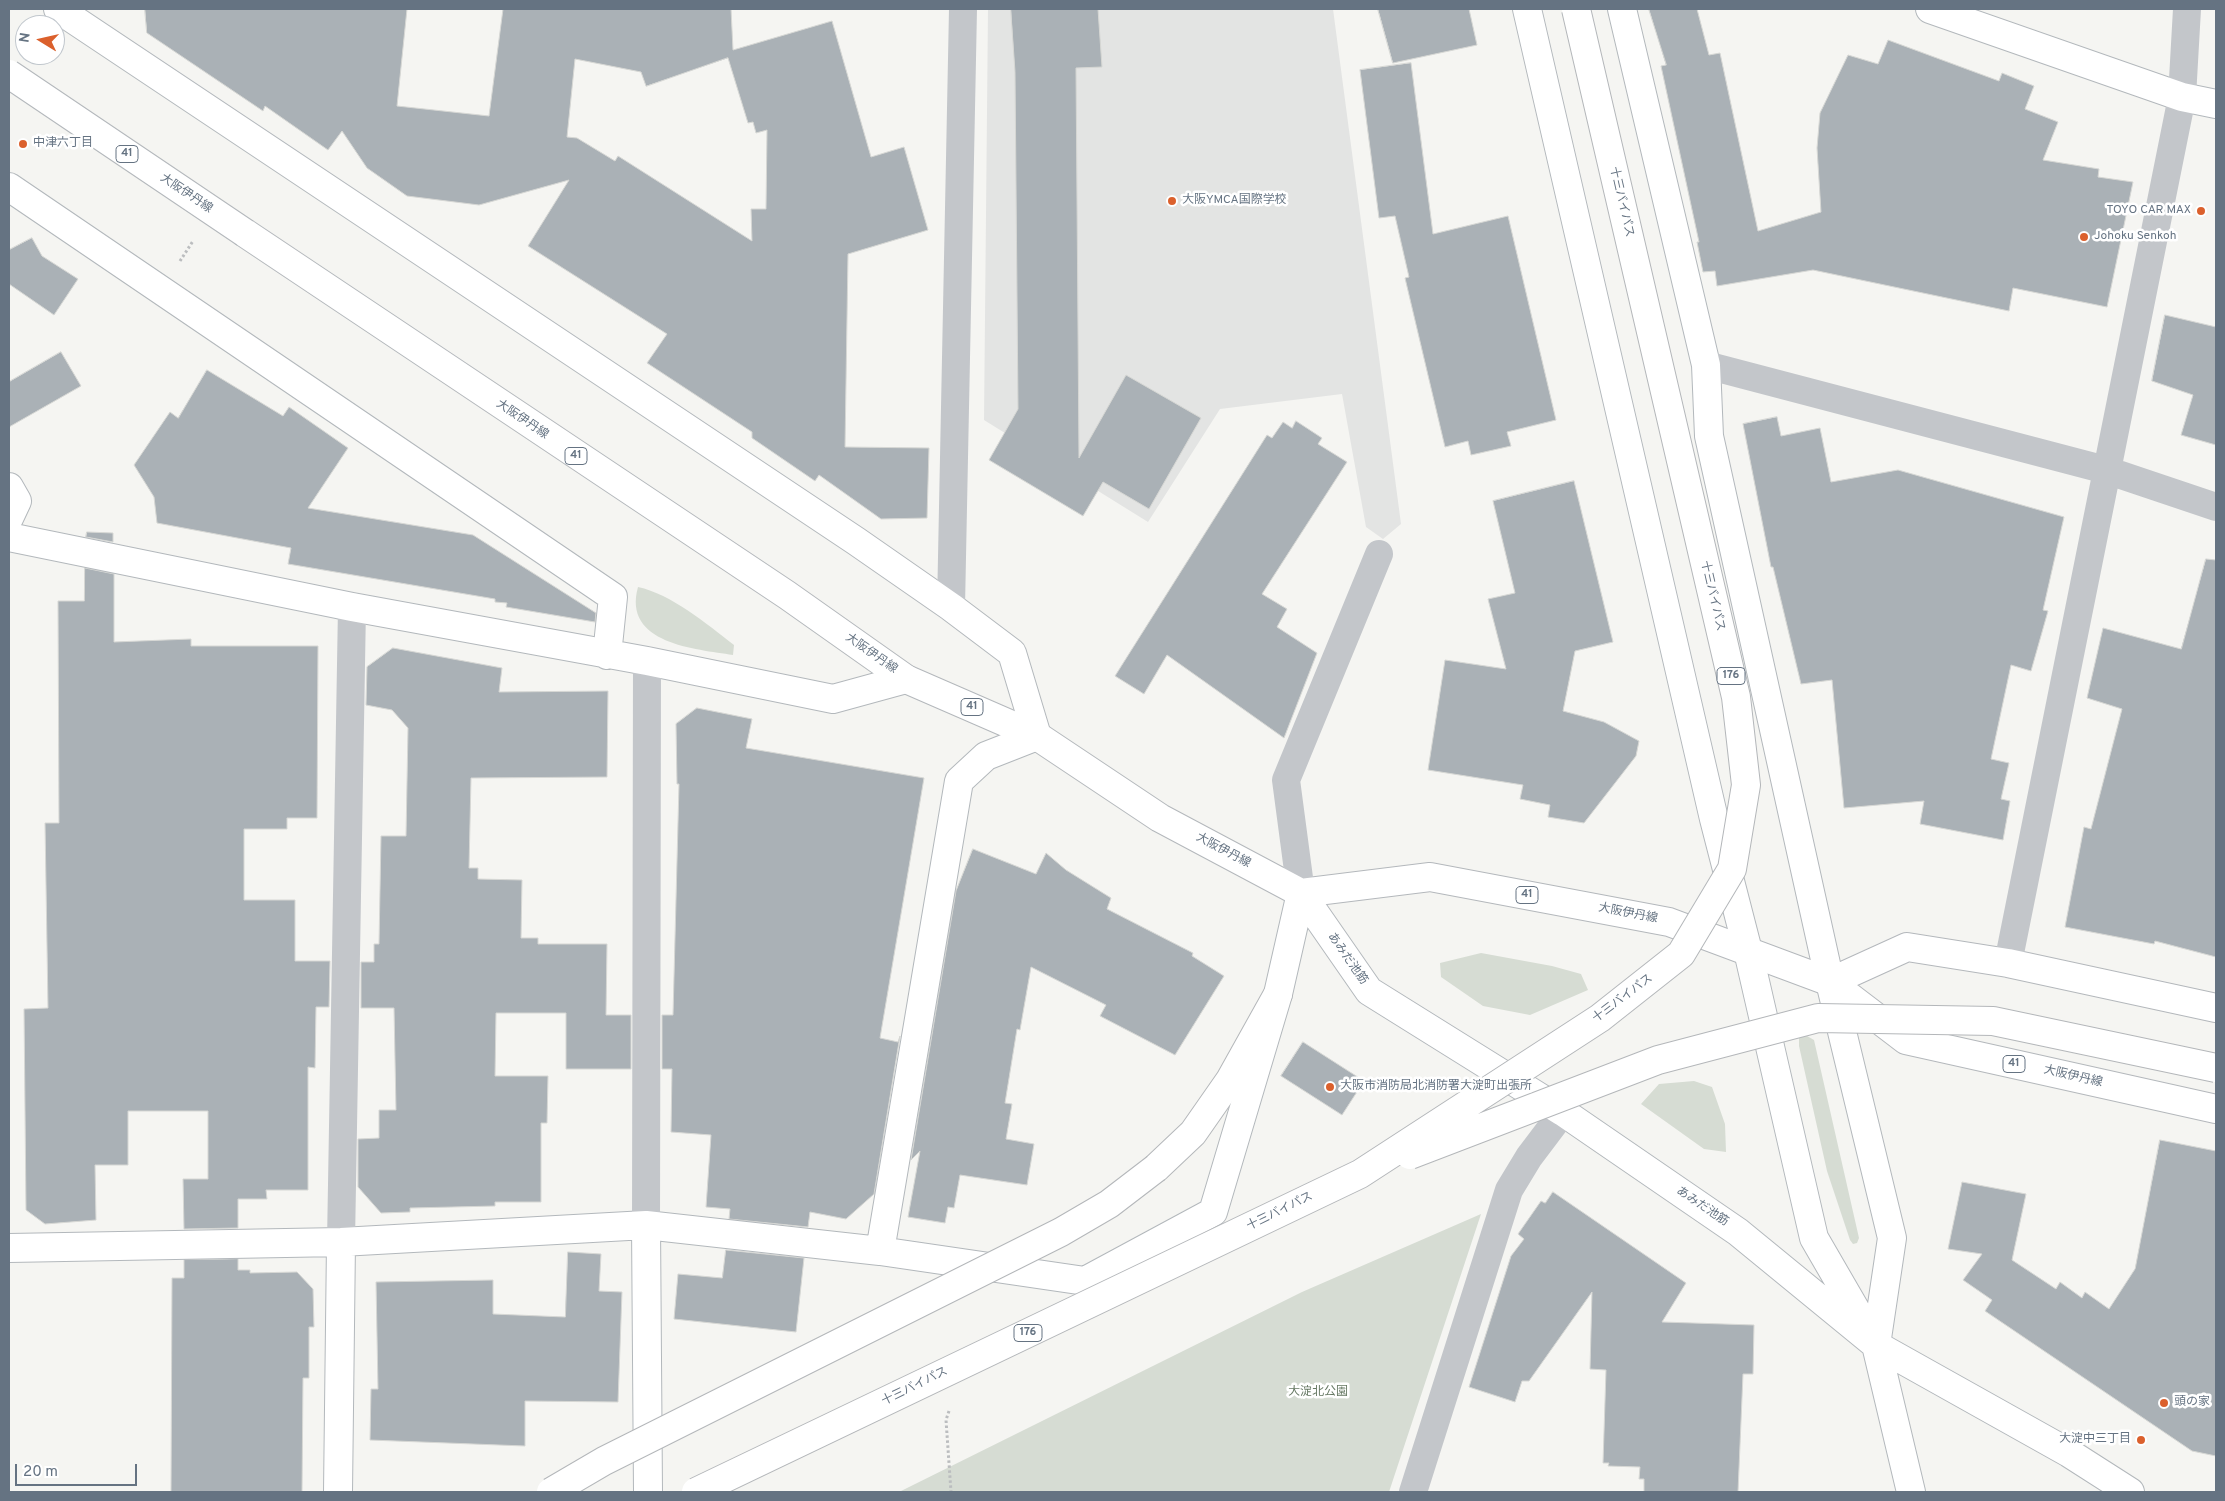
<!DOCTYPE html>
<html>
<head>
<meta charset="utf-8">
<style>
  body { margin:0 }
  #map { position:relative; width:2225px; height:1501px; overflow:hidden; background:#f5f5f2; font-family:Overpass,sans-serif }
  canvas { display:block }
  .frame { position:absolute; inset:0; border:10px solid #657382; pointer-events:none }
  .north { position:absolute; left:15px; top:15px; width:50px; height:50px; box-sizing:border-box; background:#fff; border:1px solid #c1c7cd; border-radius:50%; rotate:279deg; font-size:14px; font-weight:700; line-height:20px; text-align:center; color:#657382 }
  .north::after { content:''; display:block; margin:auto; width:18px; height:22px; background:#db602c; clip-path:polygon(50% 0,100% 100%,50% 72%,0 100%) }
  .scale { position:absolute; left:15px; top:1464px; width:122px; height:22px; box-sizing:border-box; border:2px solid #657382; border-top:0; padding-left:6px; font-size:15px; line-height:18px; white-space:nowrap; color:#657382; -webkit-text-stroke:4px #fff; paint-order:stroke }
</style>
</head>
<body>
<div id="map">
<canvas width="2225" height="1501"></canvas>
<div class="frame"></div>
<div class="north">N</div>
<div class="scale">20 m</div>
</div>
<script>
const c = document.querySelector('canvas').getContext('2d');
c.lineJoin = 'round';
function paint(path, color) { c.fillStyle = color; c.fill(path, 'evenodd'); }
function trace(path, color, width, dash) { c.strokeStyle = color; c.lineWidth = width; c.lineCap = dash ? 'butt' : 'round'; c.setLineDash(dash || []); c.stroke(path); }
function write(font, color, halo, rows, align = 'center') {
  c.font = font + ' Overpass,"Noto Sans JP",sans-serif'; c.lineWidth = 5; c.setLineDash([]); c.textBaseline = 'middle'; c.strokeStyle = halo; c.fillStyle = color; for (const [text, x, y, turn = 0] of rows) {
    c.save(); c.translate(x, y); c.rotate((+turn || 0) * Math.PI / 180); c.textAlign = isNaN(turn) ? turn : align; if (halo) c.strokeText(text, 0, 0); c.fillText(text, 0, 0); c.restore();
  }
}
const built = new Path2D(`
  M 988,9 L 1333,9 L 1401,524 L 1383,539 L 1366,527 L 1342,394 L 1220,409 L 1148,522 L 984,420 Z`);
const green = new Path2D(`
  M 638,587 C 671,594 707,624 734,645 L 733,655 C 696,649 622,644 638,587 Z
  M 1481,953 L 1552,966 L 1581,974 L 1588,990 L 1530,1015 L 1483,1006 L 1441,977 L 1440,963 Z
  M 1807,1036 L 1814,1040 L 1859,1238 L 1857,1243 L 1853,1244 L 1850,1240 L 1827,1171 L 1799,1046 L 1799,1037 Z
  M 1694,1081 L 1712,1087 L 1725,1124 L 1726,1152 L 1704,1149 L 1641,1104 L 1659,1084 Z
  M 1481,1214 L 1389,1492 L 899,1492 L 1302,1292 Z`);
const building = new Path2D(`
  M 145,9 L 407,9 L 397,106 L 489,116 L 503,9 L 731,9 L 733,50 L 832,21 L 871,157 L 904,147 L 928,230 L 848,254 L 845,447 L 929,448 L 927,518 L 881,519 L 819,475 L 815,481 L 752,438 L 752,432 L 647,363 L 667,334 L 528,246 L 569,180 L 479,205 L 407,196 L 367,168 L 342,131 L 328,150 L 265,106 L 263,111 L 147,33 ZM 728,58 L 748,123 L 753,122 L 756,133 L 767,130 L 766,209 L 751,209 L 752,241 L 618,156 L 615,161 L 577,138 L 567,137 L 575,59 L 641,72 L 646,86 Z
  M 1011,9 L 1098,9 L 1102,67 L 1076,68 L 1079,458 L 1126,375 L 1201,418 L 1149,509 L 1103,482 L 1083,516 L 989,460 L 1018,409 L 1015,72 Z
  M 1378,9 L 1469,9 L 1477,45 L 1393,63 Z
  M 1649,9 L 1697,9 L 1709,55 L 1720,53 L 1758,231 L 1821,212 L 1817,148 L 1820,113 L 1848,55 L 1878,64 L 1888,40 L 1999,81 L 2002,73 L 2034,86 L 2025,109 L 2058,122 L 2043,160 L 2099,169 L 2098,177 L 2133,182 L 2107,307 L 2013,288 L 2009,311 L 1813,270 L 1717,286 L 1715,271 L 1703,272 L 1697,242 L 1699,242 L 1661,66 L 1666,65 Z
  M 1411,63 L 1433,234 L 1508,216 L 1556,420 L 1507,432 L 1511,446 L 1471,455 L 1468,441 L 1445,447 L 1405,278 L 1409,277 L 1395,216 L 1379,218 L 1360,70 Z
  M 32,238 L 42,256 L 78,279 L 54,315 L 9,284 L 9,250 Z
  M 2165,315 L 2216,327 L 2216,445 L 2181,435 L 2193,395 L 2152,381 Z
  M 61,352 L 81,386 L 9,427 L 9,382 Z
  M 207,370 L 283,416 L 289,407 L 348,448 L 308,508 L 473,535 L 596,613 L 595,622 L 506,607 L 507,603 L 495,602 L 495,599 L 288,564 L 291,548 L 157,523 L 154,497 L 134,465 L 170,412 L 178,418 Z
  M 1777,417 L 1781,436 L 1820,428 L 1831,482 L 1898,470 L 2064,517 L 2043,610 L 2048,611 L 2031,671 L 2011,665 L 1991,759 L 2009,763 L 2001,799 L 2010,801 L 2003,840 L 1920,824 L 1924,801 L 1844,808 L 1832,680 L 1801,684 L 1773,567 L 1771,567 L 1743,424 Z
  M 1296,421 L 1322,438 L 1318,444 L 1347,462 L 1262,594 L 1287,609 L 1277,627 L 1317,653 L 1284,738 L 1167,655 L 1144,694 L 1115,676 L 1267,435 L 1272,438 L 1283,422 L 1292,428 Z
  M 1574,481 L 1613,642 L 1575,651 L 1563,711 L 1604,722 L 1639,741 L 1636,756 L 1584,823 L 1548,817 L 1550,805 L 1520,799 L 1523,785 L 1428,770 L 1445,660 L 1506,669 L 1488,599 L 1515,593 L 1493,501 Z
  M 87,532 L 113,533 L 113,542 L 86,537 Z
  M 2206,559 L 2216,560 L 2216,957 L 2155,941 L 2154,944 L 2065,927 L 2084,827 L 2091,829 L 2122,709 L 2087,698 L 2103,628 L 2181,649 Z
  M 85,568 L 114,574 L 114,642 L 191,639 L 191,646 L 318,646 L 317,818 L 287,818 L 287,829 L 244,829 L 244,900 L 295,900 L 295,961 L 330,961 L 329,1007 L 316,1007 L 315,1068 L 308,1067 L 308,1190 L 266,1190 L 267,1199 L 238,1199 L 238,1228 L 184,1229 L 183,1179 L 208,1179 L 208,1111 L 128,1111 L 128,1165 L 95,1165 L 96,1220 L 45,1224 L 26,1210 L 24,1009 L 48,1008 L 45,823 L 59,823 L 58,601 L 84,601 Z
  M 393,648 L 502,668 L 499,692 L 608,691 L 607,777 L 471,778 L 469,868 L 478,868 L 478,879 L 522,880 L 521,938 L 538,938 L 538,944 L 607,944 L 606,1015 L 631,1015 L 631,1069 L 566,1069 L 566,1013 L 496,1013 L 495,1076 L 548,1076 L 547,1123 L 541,1123 L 541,1202 L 495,1202 L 495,1206 L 410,1208 L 410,1212 L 381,1213 L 358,1187 L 358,1139 L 379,1138 L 379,1110 L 396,1110 L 394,1008 L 361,1008 L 361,962 L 374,962 L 374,944 L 379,944 L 381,836 L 406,836 L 408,728 L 392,710 L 366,705 L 367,667 Z
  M 697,708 L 752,719 L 746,748 L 924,778 L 880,1038 L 898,1042 L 900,1036 L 874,1194 L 846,1219 L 810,1212 L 808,1227 L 729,1219 L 730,1209 L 706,1207 L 711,1135 L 671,1132 L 672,1069 L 662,1069 L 662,1015 L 673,1015 L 679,784 L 677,784 L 676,724 Z
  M 973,849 L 1036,874 L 1046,853 L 1066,870 L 1111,898 L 1107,909 L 1193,953 L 1192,956 L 1224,976 L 1175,1055 L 1100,1016 L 1106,1005 L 1031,967 L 1020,1030 L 1017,1029 L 1005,1103 L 1012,1104 L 1006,1139 L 1034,1144 L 1027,1185 L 960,1175 L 954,1208 L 948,1207 L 945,1223 L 908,1217 L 920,1151 L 911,1160 L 956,891 Z
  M 1303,1042 L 1364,1081 L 1342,1115 L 1281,1076 Z
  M 2160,1140 L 2216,1151 L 2216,1456 L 2192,1451 L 1985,1311 L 1992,1300 L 1963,1280 L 1982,1254 L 1948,1249 L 1962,1182 L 2026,1194 L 2012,1260 L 2056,1289 L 2060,1282 L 2082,1298 L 2085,1292 L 2109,1309 L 2135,1269 Z
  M 1553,1192 L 1686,1283 L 1662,1322 L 1754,1325 L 1753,1374 L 1743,1374 L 1738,1492 L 1644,1492 L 1644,1479 L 1639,1479 L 1640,1467 L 1608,1466 L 1609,1463 L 1603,1463 L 1606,1370 L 1590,1369 L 1592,1292 L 1529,1381 L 1522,1381 L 1515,1402 L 1469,1387 L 1511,1256 L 1524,1239 L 1518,1234 L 1541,1201 L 1545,1203 Z
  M 726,1250 L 804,1258 L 796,1332 L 674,1319 L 678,1274 L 722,1278 Z
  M 568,1252 L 601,1254 L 599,1291 L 622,1292 L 618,1402 L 525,1401 L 525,1446 L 370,1440 L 371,1389 L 378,1389 L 376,1282 L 493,1280 L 493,1314 L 565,1317 Z
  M 238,1259 L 238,1270 L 250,1270 L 250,1273 L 297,1272 L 313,1289 L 314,1327 L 309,1327 L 309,1378 L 303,1378 L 302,1492 L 171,1492 L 172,1278 L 184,1278 L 184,1260 Z`);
const path = new Path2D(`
  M 180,261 L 193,241
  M 949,1411 L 946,1420 L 951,1492`);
const street = new Path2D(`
  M 1706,365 L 2106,470 L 2216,507
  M 951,607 L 963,9
  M 1301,893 L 1286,780 L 1379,554
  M 2008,963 L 2182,97 L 2187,9
  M 646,1225 L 647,661
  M 341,1242 L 352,607
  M 1413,1492 L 1509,1190 L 1529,1157 L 1563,1112`);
const secondary = new Path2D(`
  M 58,9 L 856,541 L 951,607 L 1012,653 L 1037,736 L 986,756 L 959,781 L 880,1251
  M 1527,9 L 1714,819 L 1748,951 L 1814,1238 L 1876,1345 L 1911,1492
  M 1622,9 L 1706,365 L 1709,436 L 1830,982 L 1892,1238 L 1876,1345
  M 1930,9 L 2182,97 L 2216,104
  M 9,187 L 613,597 L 607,655
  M 9,487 L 17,501 L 9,518
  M 9,537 L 352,607 L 647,661 L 833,699 L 906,679
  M 1301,893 L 1369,991 L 1563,1112 L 1738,1232 L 1876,1345 L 2069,1453 L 2130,1492
  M 646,1225 L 648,1492
  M 9,1248 L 341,1242 L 646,1225 L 880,1251 L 1085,1281 L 1213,1212 L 1278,994 L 1301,893
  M 338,1492 L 341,1242`);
const primary = new Path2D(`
  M 245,233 L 787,595 L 906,679 L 1037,736 L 1160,818 L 1301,893 L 1430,877 L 1669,922 L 1830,982 L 1906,1040 L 2216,1109
  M 1830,982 L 1907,947 L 2008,963 L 2216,1008`);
const highway = new Path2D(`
  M 1156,1168 L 1193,1133 L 1230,1080 L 1278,994`);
const primaryBridge = new Path2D(`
  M 9,74 L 245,233`);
const highwayBridge = new Path2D(`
  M 1410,1155 L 1658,1060 L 1818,1018 L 1993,1021 L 2216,1068
  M 551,1492 L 604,1461 L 1061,1232 L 1109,1204 L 1156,1168
  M 696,1492 L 1360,1174 L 1600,1018 L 1681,954 L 1732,869 L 1746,785 L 1736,697 L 1576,9`);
const markers = [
  [23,144,5,"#db602c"],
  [1172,201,5,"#db602c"],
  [2201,211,5,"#db602c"],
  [2084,237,5,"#db602c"],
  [1330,1087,5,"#db602c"],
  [2164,1403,5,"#db602c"],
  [2141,1440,5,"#db602c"]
];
const shields = [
  [127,154,22],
  [576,456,22],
  [1731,676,28],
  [972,707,22],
  [1527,895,22],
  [2014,1064,22],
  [1028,1333,28]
];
const shieldNames = [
  ["41",127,154],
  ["41",576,456],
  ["176",1731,676],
  ["41",972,707],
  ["41",1527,895],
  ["41",2014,1064],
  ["176",1028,1333]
];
const poiNames = [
  ["中津六丁目",33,144],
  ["大阪YMCA国際学校",1182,201],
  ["TOYO CAR MAX",2191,211,"right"],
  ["Johoku Senkoh",2094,237],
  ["大阪市消防局北消防署大淀町出張所",1340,1087],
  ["頭の家",2174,1403],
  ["大淀中三丁目",2131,1440,"right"]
];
const streetNames = [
  ["大阪伊丹線",186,194,34],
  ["十三バイパス",1621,202,77],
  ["大阪伊丹線",522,420,34],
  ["十三バイパス",1712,596,77],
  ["大阪伊丹線",871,654,35],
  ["大阪伊丹線",1223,851,28],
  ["大阪伊丹線",1628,914,11],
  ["あみだ池筋",1347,959,55],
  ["十三バイパス",1623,999,-37],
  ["大阪伊丹線",2073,1077,13],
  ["あみだ池筋",1702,1207,34],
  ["十三バイパス",1280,1212,-26],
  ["十三バイパス",915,1387,-26]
];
const parkNames = [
  ["大淀北公園",1318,1393]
];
paint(built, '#e3e4e3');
paint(green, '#d6dcd3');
paint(building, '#aab1b6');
trace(building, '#d6d7d4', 1);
trace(secondary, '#b3b8bc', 30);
trace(primary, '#b4b8bc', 30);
trace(highway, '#b4b7ba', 30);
trace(path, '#bbbdbf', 3, [2.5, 2.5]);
trace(street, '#c3c6ca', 28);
trace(secondary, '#fff', 28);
trace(primary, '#fff', 28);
trace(highway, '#fff', 28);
trace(primaryBridge, '#b4b8bc', 30, []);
trace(highwayBridge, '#b4b7ba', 30, []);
trace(primaryBridge, '#fff', 28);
trace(highwayBridge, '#fff', 28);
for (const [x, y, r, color] of markers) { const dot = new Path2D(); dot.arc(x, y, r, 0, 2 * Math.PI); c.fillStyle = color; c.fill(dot); trace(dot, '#fff', 2); }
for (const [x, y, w] of shields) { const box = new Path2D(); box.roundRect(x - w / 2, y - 8.5, w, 17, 4); c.fillStyle = '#fff'; c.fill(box); trace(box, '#657382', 1); }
write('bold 11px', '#657382', null, shieldNames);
write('12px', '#657382', '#fff', poiNames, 'left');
write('12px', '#657382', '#fff', streetNames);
write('12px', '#677964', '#fff', parkNames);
</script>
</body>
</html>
